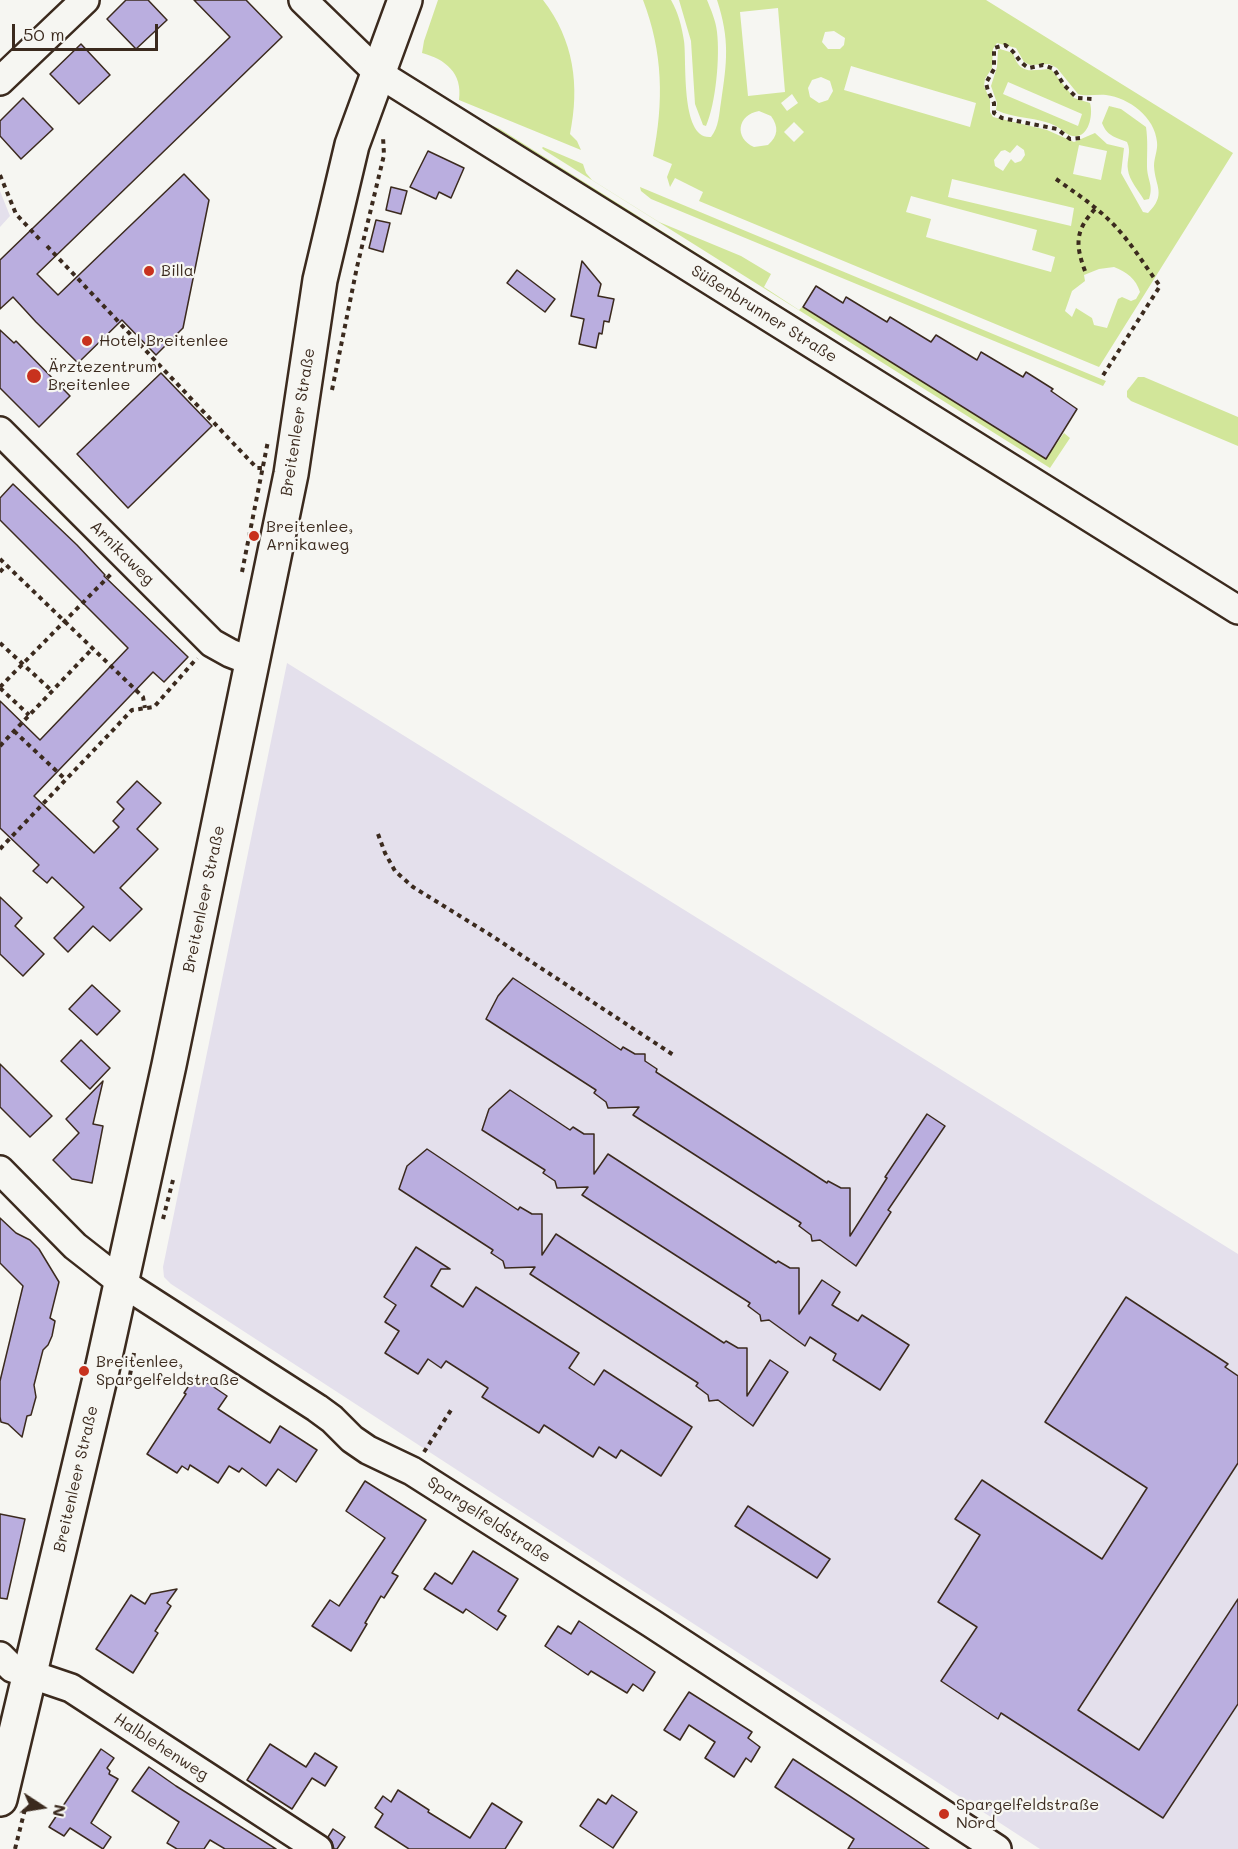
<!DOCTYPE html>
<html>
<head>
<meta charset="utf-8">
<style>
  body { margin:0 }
  #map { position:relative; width:1238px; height:1849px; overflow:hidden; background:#f6f6f2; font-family:Mali,sans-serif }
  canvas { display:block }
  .north { position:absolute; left:12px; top:1777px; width:60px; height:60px; -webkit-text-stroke:4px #f6f6f2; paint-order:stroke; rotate:102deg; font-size:16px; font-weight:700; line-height:24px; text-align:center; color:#3b2a1e }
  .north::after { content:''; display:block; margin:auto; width:21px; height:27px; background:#3b2a1e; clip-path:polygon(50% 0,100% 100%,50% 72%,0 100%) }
  .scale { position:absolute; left:12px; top:24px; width:146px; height:27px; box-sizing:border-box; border:3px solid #3b2a1e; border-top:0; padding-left:8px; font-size:18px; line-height:21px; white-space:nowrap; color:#3b2a1e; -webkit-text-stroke:4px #f6f6f2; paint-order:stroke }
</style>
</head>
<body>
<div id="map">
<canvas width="1238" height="1849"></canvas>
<div class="north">N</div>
<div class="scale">50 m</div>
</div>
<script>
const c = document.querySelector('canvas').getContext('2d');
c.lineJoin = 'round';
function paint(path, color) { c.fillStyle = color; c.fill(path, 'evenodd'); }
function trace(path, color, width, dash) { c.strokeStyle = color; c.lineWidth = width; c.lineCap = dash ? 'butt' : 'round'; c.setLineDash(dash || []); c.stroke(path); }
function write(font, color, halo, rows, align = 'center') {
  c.font = font + ' Mali,sans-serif'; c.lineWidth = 4.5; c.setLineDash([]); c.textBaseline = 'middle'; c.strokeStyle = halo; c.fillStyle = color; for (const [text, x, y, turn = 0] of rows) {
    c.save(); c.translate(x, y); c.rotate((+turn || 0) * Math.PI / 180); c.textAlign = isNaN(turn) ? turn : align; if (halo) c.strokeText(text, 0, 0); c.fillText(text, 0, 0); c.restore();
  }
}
const built = new Path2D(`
  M 0,191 L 10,216 L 0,227 Z
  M 287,663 L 1238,1254 L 1238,1849 L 1040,1849 L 171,1284 L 164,1277 L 163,1267 Z`);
const green = new Path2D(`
  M 438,0 L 543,0 C 574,40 580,86 570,134 L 577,141 L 581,150 L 459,100 C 463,73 445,59 422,53 L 424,41 Z
  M 643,0 L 671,0 C 678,12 682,27 684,41 C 687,61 680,140 711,137 C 719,127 719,114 721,102 C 727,62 730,40 717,0 L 986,0 L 1233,153 L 1099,367 L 699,201 L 703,192 L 675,178 L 670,187 L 667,177 L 672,164 L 653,156 C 664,102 663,52 643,0 ZM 778,8 L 785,92 L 748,96 L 740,12 ZM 834,31 L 845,38 L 844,45 L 840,49 L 828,49 L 822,42 L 825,32 ZM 997,43 L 1016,48 L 1024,62 L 1030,65 L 1049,64 L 1057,68 L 1078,94 C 1087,97 1096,94 1106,95 C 1129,98 1155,117 1157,142 C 1158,150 1154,158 1154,166 C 1155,187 1167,194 1148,213 L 1143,212 L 1121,173 L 1124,148 L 1107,144 L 1095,133 L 1074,142 L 1047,130 L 993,117 L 990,112 L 990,100 L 984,86 L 985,79 L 992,68 L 993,49 ZM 851,66 L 976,103 L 970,127 L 844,90 ZM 821,77 L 830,81 L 833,91 L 828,100 L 819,103 L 810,97 L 808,88 L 812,80 ZM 792,94 L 798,103 L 787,111 L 781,103 ZM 759,111 L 771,116 C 779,127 778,136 768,145 L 754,147 C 734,138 737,115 759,111 ZM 794,122 L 804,132 L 794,142 L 784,132 ZM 1017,145 L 1024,150 L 1025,155 L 1021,161 L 1015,163 L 1011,159 L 1003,171 L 995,166 L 994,160 L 1001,151 L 1005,150 L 1010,153 ZM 1079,145 L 1107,151 L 1101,180 L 1073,174 ZM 952,179 L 1074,208 L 1071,226 L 948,197 ZM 911,196 L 1037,230 L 1032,250 L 1055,257 L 1051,272 L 926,237 L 931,219 L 906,212 ZM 1114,267 C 1127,272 1136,279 1140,292 L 1136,299 L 1131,301 L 1122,297 L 1118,299 L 1107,328 L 1094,325 L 1092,318 L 1076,308 L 1072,317 L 1065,311 L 1072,291 L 1085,281 L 1084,275 L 1099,269 Z
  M 679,0 L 707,0 C 711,10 716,21 717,32 C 720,57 716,103 706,126 L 703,125 L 695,104 L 691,41 Z
  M 1000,49 L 1013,53 C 1020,77 1033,69 1051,69 L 1074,98 L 1090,103 C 1093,113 1090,133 1078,136 C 1069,138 1063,130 1056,126 C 1038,117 1015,119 996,110 L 997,103 L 991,86 L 997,67 L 998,50 ZM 1008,82 L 1082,114 L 1078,126 L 1003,94 Z
  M 441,104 L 500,129 L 1044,472 L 1038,472 Z
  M 1109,106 L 1121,109 L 1146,127 C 1148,141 1147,152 1147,166 C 1147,180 1154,185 1149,199 L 1144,200 C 1139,191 1129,180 1128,170 C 1126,160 1132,152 1127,142 C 1115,137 1107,136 1102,123 Z
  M 543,147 L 583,164 L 586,173 L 592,180 L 659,222 L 741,256 L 771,274 L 764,287 L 799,310 L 802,307 L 1046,459 L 1064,433 L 1070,438 L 1050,468 L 544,150 L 542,148 Z
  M 640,187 L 1106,381 L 1103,386 L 651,199 L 641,191 Z
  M 1138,377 L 1144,377 L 1238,417 L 1238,446 L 1131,401 L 1127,397 L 1127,391 Z`);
const building = new Path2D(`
  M 126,0 L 148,0 L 167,20 L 136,49 L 107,19 Z
  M 194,0 L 246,0 L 282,37 L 37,274 L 58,295 L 184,174 L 209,200 L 183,328 L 156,355 L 122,320 L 78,363 L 36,322 L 13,297 L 0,309 L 0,260 L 230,37 Z
  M 81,44 L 110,75 L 79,104 L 50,74 Z
  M 23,98 L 53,129 L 21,159 L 0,136 L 0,121 Z
  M 428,151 L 464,168 L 451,198 L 439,192 L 436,199 L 410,187 Z
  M 391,187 L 407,191 L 401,214 L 386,210 Z
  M 376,220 L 390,223 L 383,252 L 369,248 Z
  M 582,261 L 601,284 L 598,296 L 614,299 L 609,322 L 604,321 L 602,334 L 599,333 L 596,348 L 579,344 L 584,319 L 571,316 Z
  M 517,270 L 555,299 L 545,312 L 507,283 Z
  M 816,286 L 843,303 L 846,297 L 887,322 L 890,317 L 931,342 L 936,335 L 977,360 L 981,352 L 1023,377 L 1026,372 L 1053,389 L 1051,391 L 1077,409 L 1046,459 L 803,307 Z
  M 0,330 L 14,343 L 16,341 L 70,396 L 39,427 L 0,388 Z
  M 161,373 L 212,426 L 128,508 L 77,454 Z
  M 13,484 L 77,545 L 105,575 L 104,576 L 188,657 L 164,682 L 153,672 L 34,796 L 94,853 L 119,827 L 113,821 L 124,809 L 117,802 L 137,781 L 161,803 L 137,829 L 158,849 L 120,888 L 142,909 L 110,941 L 93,926 L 68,952 L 54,938 L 84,907 L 52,877 L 47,883 L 33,871 L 39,865 L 0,828 L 0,701 L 40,740 L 128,648 L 0,520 L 0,498 Z
  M 0,897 L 22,918 L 15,926 L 44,954 L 23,976 L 0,954 Z
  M 513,978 L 621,1050 L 623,1047 L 635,1054 L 645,1054 L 645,1061 L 657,1069 L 656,1072 L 827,1183 L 828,1181 L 841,1188 L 850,1188 L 850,1236 L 887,1178 L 885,1177 L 927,1114 L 945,1126 L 888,1210 L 891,1212 L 856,1266 L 820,1240 L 812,1241 L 811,1235 L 799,1226 L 801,1223 L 633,1115 L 639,1107 L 608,1108 L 606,1102 L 594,1093 L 596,1090 L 486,1019 L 498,996 Z
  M 92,985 L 120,1011 L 97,1035 L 69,1009 Z
  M 81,1040 L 110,1068 L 90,1089 L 61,1061 Z
  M 0,1064 L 52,1116 L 30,1137 L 0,1107 Z
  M 103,1081 L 93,1124 L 103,1126 L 92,1183 L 72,1179 L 53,1160 L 79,1133 L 66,1119 Z
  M 510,1090 L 570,1130 L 573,1127 L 584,1134 L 594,1134 L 594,1174 L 608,1154 L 776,1263 L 778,1261 L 790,1268 L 799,1268 L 799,1314 L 822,1280 L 840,1292 L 832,1305 L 858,1321 L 862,1315 L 909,1345 L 880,1390 L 833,1360 L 836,1354 L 810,1337 L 805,1346 L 769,1320 L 761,1321 L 760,1315 L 748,1306 L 750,1303 L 582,1195 L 588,1187 L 557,1188 L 555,1181 L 543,1173 L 545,1170 L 482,1130 L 489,1109 Z
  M 427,1149 L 518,1210 L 520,1207 L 532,1214 L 542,1214 L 542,1255 L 556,1234 L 724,1343 L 726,1341 L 738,1348 L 747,1348 L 747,1396 L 770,1360 L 788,1372 L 753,1426 L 718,1400 L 709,1401 L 708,1395 L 696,1386 L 698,1383 L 530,1274 L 535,1267 L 505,1268 L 503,1261 L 491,1253 L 493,1250 L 399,1189 L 407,1166 Z
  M 0,1218 L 16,1233 L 30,1240 L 39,1249 L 59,1282 L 50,1318 L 55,1321 L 52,1336 L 48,1345 L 43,1350 L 34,1385 L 36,1397 L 31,1415 L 27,1416 L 22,1437 L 8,1424 L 1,1422 L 0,1417 L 0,1381 L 23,1286 L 0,1263 Z
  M 416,1247 L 450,1269 L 441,1269 L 431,1286 L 463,1307 L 476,1287 L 579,1353 L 569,1368 L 594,1385 L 604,1370 L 692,1427 L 661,1476 L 621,1450 L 616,1458 L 599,1447 L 593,1457 L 544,1425 L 539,1433 L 482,1397 L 488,1388 L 446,1361 L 441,1368 L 428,1359 L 418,1374 L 385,1353 L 399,1331 L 385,1322 L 396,1305 L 384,1297 Z
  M 1126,1297 L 1228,1364 L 1225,1367 L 1238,1376 L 1238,1463 L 1078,1710 L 1139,1750 L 1238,1599 L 1238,1704 L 1163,1818 L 1001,1713 L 998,1719 L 941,1681 L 977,1627 L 938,1602 L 980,1535 L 955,1519 L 982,1480 L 1102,1559 L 1147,1488 L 1045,1422 Z
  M 196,1375 L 227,1396 L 218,1409 L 270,1443 L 280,1426 L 317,1450 L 296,1482 L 278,1469 L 266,1486 L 242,1468 L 239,1472 L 229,1466 L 218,1483 L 190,1465 L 188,1470 L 182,1466 L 177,1473 L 147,1454 L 186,1394 L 184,1393 Z
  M 365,1481 L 426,1520 L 392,1573 L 398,1576 L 384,1598 L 381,1596 L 365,1623 L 367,1624 L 351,1651 L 312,1626 L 330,1600 L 339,1606 L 385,1538 L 346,1511 Z
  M 748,1506 L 830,1559 L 817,1578 L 735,1526 Z
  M 0,1514 L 25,1519 L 7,1599 L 0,1598 Z
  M 473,1551 L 518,1579 L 498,1611 L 506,1616 L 497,1630 L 466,1609 L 463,1613 L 424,1589 L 435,1573 L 452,1584 Z
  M 177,1589 L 167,1603 L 171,1606 L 155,1631 L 158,1633 L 133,1673 L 96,1649 L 131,1595 L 145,1604 L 151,1594 Z
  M 579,1621 L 655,1672 L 643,1691 L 633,1684 L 627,1693 L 591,1671 L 588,1675 L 545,1646 L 558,1626 L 571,1634 Z
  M 689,1692 L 752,1732 L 748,1738 L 760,1747 L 751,1762 L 746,1758 L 734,1777 L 705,1758 L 715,1742 L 689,1725 L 680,1740 L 664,1730 Z
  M 270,1744 L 306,1767 L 315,1753 L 337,1767 L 325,1786 L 312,1778 L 292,1809 L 247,1780 Z
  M 101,1749 L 114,1758 L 107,1768 L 110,1771 L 109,1774 L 118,1779 L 91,1823 L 111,1837 L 103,1849 L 70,1828 L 64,1836 L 49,1827 Z
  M 793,1759 L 851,1797 L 929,1849 L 848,1849 L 854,1839 L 775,1787 Z
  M 149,1767 L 176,1786 L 276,1849 L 225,1849 L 210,1840 L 204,1849 L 177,1849 L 167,1843 L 179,1822 L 132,1791 Z
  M 398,1790 L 429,1810 L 428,1812 L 470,1838 L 492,1803 L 522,1822 L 505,1849 L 409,1849 L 375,1827 L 383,1814 L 375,1808 L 383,1796 L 391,1802 Z
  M 612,1795 L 637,1812 L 613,1848 L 580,1826 L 598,1799 L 606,1804 Z
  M 333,1829 L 345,1837 L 337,1849 L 334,1849 L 332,1842 L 328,1837 Z`);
const path = new Path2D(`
  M 1080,138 L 1070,139 L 1057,129 L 1002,118 L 994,113 L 994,103 L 988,91 L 986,83 L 994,69 L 994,48 L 1005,45 C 1018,53 1016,61 1029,68 L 1043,65 L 1054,69 L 1064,85 L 1077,98 L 1093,99
  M 0,175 L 16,214 L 42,242
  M 1056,179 C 1077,194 1097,207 1115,226 C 1132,244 1145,266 1160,286 L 1102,377
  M 47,246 L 233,443 L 257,468 L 263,468
  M 1085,271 C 1075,244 1075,230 1096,208
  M 332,390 L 357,267 L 384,155 L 383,137
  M 0,559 L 143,697 L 145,708
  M 0,572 L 6,565
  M 242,572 L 268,441
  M 0,643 L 52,691
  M 0,687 L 112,573
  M 0,688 L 29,715
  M 14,731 L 66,780
  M 0,746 L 93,648
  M 378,834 L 385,853 L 395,871 L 413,887 L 489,934 L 675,1056
  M 0,849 L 132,710 L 154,707 L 197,658
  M 163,1219 L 173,1180
  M 130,1375 L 134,1353
  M 424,1452 L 453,1407
  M 15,1849 L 25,1809`);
const minor = new Path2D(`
  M 303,0 L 378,73 L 1238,610
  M 0,81 L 85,0
  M 0,431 L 212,643 L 230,653 L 253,662
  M 0,1170 L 75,1246 L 121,1282 L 317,1408 L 332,1419 L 352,1439 L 368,1450 L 412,1471 L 651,1623 L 997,1849
  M 0,1656 L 12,1668 L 71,1688 L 318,1849`);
const major = new Path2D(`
  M 0,1799 L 102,1370 L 169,1065 L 291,474 L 320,280 L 352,145 L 405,0`);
const markers = [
  [149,271,6,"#c8321e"],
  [87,341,6,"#c8321e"],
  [34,376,8,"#c8321e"],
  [254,536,6,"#c8321e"],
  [84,1371,6,"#c8321e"],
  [944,1814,6,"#c8321e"]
];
const poiNames = [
  ["Billa",161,271],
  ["Hotel Breitenlee",99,341],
  ["Ärztezentrum",48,367],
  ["Breitenlee",48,385],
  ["Breitenlee,",266,527],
  ["Arnikaweg",266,545],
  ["Breitenlee,",96,1362],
  ["Spargelfeldstraße",96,1380],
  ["Spargelfeldstraße",956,1805],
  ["Nord",956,1823]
];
const streetNames = [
  ["Süßenbrunner Straße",764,314,32],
  ["Breitenleer Straße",298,422,-81],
  ["Arnikaweg",122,553,45],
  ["Breitenleer Straße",204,899,-78],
  ["Breitenleer Straße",76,1479,-77],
  ["Spargelfeldstraße",489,1520,33],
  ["Halblehenweg",161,1747,33]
];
paint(built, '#e4e0ec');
paint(green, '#d2e69a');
paint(building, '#baaedf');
trace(building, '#3b2a1e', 1.5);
trace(minor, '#3b2a1e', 32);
trace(major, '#3b2a1e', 38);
trace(path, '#3b2a1e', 4, [4.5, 4.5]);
trace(minor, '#f6f6f2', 27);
trace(major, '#f6f6f2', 33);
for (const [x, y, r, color] of markers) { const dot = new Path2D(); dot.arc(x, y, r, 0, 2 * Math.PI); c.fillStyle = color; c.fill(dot); trace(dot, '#f6f6f2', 2); }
write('16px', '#3b2a1e', '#f6f6f2', poiNames, 'left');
write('16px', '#3b2a1e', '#f6f6f2', streetNames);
</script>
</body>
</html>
